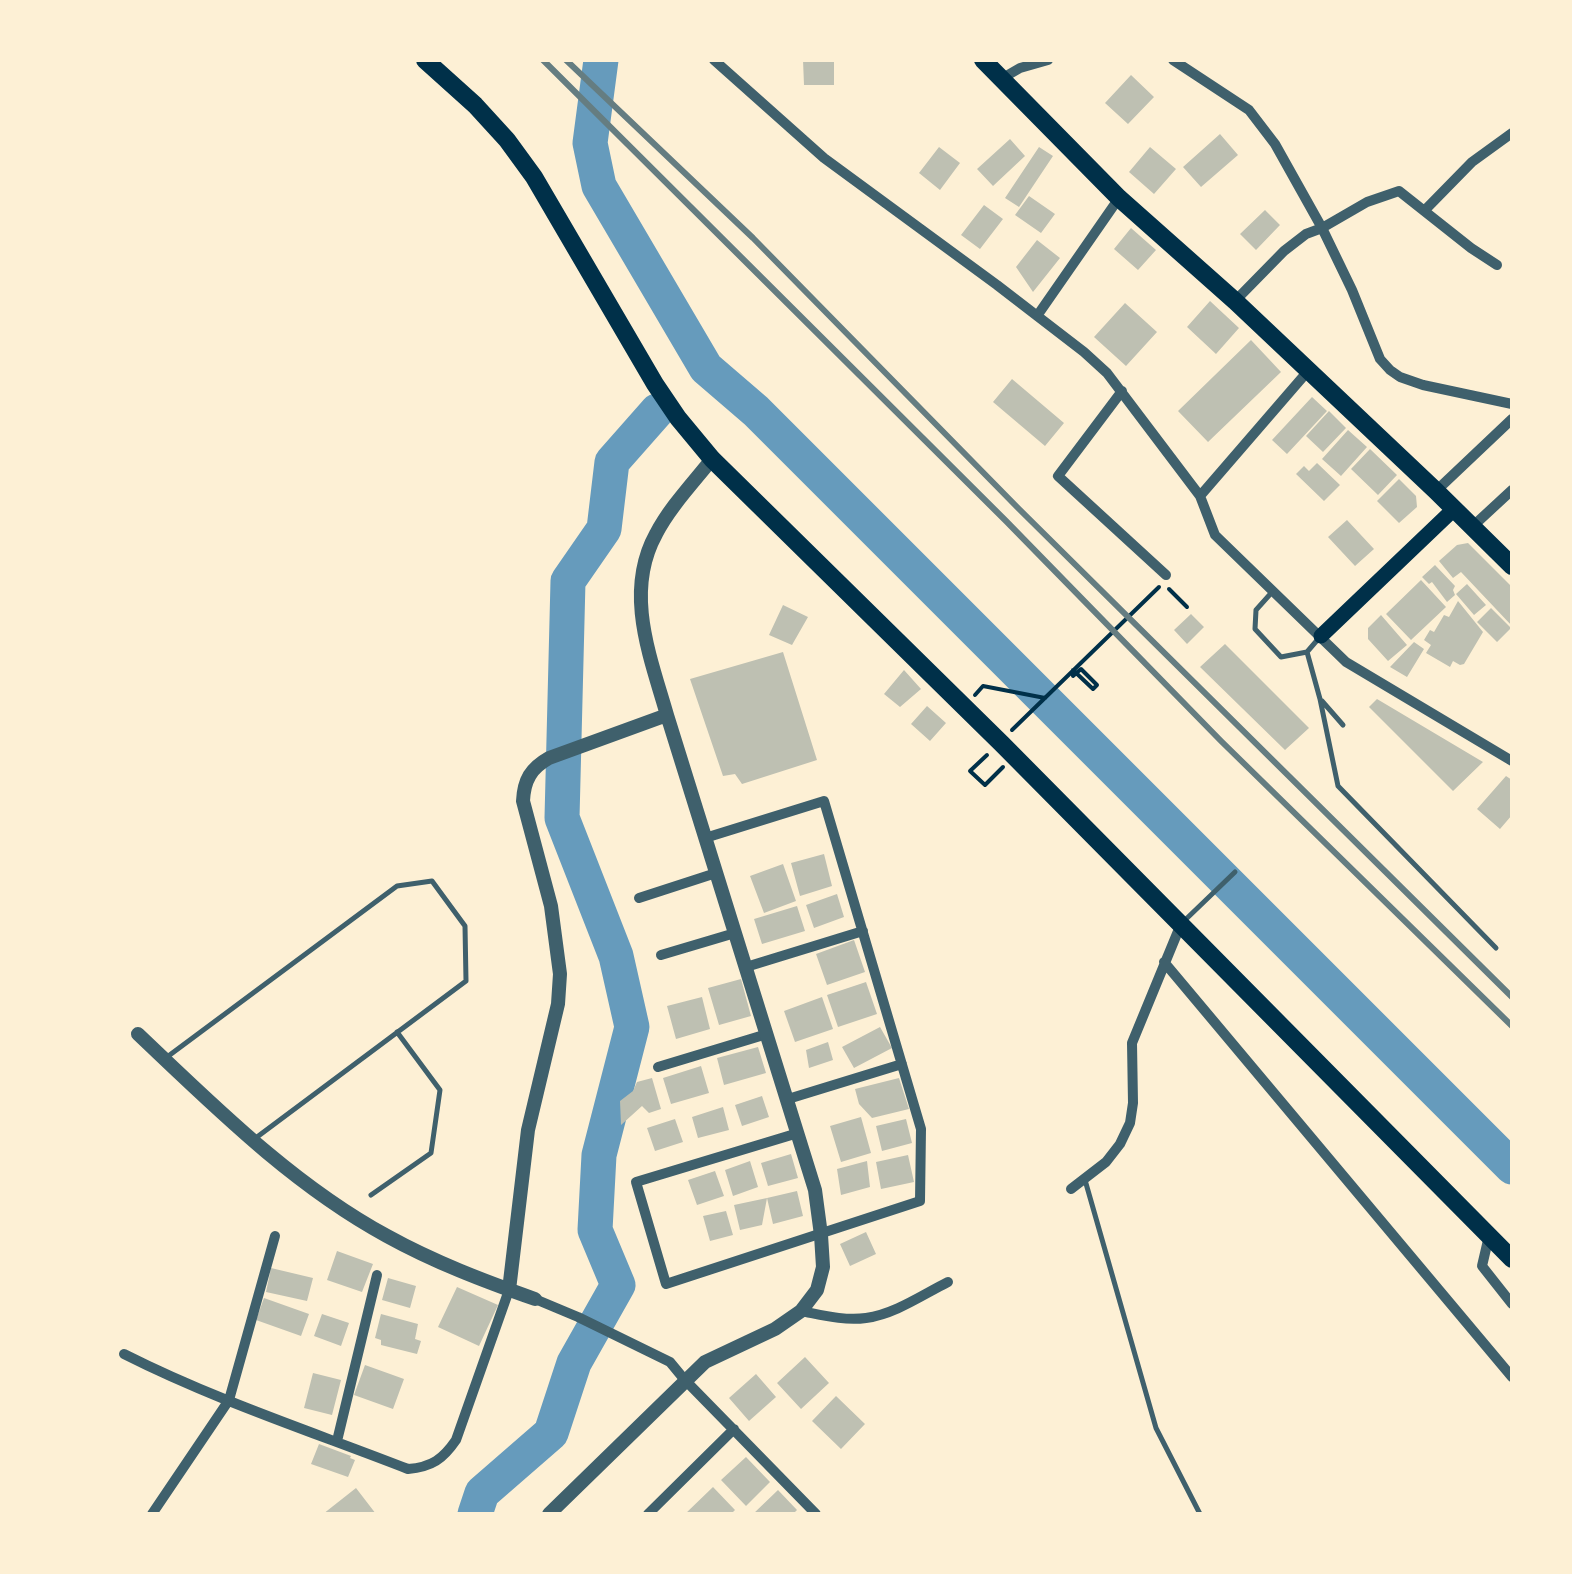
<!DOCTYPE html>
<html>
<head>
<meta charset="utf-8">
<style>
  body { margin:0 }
  #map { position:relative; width:1572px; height:1574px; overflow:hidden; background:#fdf0d5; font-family:Lato,sans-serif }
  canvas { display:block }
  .frame { position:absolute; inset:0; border:62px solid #fdf0d5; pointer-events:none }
</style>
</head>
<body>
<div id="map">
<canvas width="1572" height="1574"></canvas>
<div class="frame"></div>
</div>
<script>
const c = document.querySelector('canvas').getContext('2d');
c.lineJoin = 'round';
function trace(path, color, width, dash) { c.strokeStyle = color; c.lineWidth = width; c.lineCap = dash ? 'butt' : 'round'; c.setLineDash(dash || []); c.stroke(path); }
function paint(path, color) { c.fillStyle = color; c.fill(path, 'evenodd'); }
const river = new Path2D(`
  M 601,60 L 590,143 L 599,186 L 706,368 L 756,411 L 1512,1167
  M 475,1514 L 482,1493 L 551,1433 L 574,1363 L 618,1285 L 595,1230 L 599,1155 L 632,1027 L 616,956 L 562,818 L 568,581 L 604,529 L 612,462 L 657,411`);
const building = new Path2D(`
  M 803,60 L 834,60 L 834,85 L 804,85 Z
  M 1131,75 L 1154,97 L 1128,124 L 1105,103 Z
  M 1220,134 L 1238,155 L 1201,187 L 1183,167 Z
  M 1010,139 L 1025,156 L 993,186 L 977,169 Z
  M 939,147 L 960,163 L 940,190 L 919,173 Z
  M 1039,147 L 1053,156 L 1019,207 L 1005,198 Z
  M 1150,147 L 1176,169 L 1154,194 L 1129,172 Z
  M 1029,196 L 1055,214 L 1041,233 L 1015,215 Z
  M 984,205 L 1003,219 L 980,249 L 961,235 Z
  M 1265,210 L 1280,225 L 1256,250 L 1240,234 Z
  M 1131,228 L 1156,250 L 1138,270 L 1114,249 Z
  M 1037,240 L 1060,258 L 1033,292 L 1016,267 Z
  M 1210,301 L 1239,328 L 1216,354 L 1187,327 Z
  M 1125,303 L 1157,332 L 1126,366 L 1094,337 Z
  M 1251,340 L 1281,372 L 1208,442 L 1178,411 Z
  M 1012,379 L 1064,423 L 1045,446 L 993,402 Z
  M 1312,397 L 1327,411 L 1287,454 L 1272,440 Z
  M 1329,411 L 1346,428 L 1323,452 L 1306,436 Z
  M 1348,430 L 1367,447 L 1341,476 L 1322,459 Z
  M 1370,449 L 1397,475 L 1378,495 L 1351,469 Z
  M 1317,463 L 1340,485 L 1324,501 L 1296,474 L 1304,466 L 1309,471 Z
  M 1399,479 L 1416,496 L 1417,507 L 1399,523 L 1377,501 Z
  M 1347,520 L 1374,549 L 1355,566 L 1328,537 Z
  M 1468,543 L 1512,587 L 1512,626 L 1461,572 L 1453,578 L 1439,561 L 1457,545 Z
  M 1435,565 L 1455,586 L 1453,590 L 1455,595 L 1447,602 L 1432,582 L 1429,584 L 1422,577 Z
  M 1421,580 L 1446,607 L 1411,640 L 1386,614 Z
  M 1467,584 L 1486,605 L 1474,615 L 1456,594 Z
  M 1458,601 L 1483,632 L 1464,664 L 1460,665 L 1453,661 L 1450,667 L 1426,653 L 1431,645 L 1424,640 L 1430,630 L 1434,632 L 1444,615 L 1449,617 Z
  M 783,605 L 808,617 L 792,645 L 769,635 Z
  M 1491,608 L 1511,628 L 1497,642 L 1477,622 Z
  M 1191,614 L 1204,627 L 1187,644 L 1174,630 Z
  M 1381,615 L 1407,645 L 1388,661 L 1368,639 L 1368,628 Z
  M 1414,642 L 1424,649 L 1407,677 L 1390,667 Z
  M 1225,644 L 1309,728 L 1285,750 L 1200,667 Z
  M 783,652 L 817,760 L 742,784 L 735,774 L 723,776 L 690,679 Z
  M 904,670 L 921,689 L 900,707 L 884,694 Z
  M 1377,699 L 1483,762 L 1453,791 L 1369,707 Z
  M 927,706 L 946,723 L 930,741 L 911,724 Z
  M 1506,776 L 1512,780 L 1512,815 L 1500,829 L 1477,809 Z
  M 824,854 L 832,886 L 800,896 L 791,863 Z
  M 783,864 L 796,901 L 764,913 L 750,876 Z
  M 837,894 L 844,917 L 814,928 L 806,905 Z
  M 797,906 L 805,931 L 762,944 L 754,919 Z
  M 854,940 L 865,972 L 827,985 L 816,954 Z
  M 741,979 L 751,1016 L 719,1025 L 708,988 Z
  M 866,982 L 877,1014 L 838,1027 L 827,995 Z
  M 702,997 L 710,1029 L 676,1039 L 667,1006 Z
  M 822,997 L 833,1029 L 795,1042 L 784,1011 Z
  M 880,1027 L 892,1048 L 854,1068 L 842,1047 Z
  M 828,1042 L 833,1060 L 809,1068 L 806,1050 Z
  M 758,1047 L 766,1073 L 724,1085 L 717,1058 Z
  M 701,1066 L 709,1093 L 671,1104 L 663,1078 Z
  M 652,1078 L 661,1109 L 649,1113 L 642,1106 L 621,1125 L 620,1101 L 633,1091 L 637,1082 Z
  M 899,1078 L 909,1109 L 872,1118 L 859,1104 L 855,1089 Z
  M 762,1096 L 769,1117 L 742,1126 L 735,1105 Z
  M 723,1107 L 729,1130 L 698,1138 L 692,1117 Z
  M 861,1117 L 871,1153 L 841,1162 L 830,1126 Z
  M 675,1119 L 683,1142 L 655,1151 L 647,1128 Z
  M 906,1119 L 912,1143 L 882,1151 L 876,1126 Z
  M 791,1154 L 798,1178 L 768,1186 L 761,1163 Z
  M 908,1155 L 914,1182 L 881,1189 L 876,1162 Z
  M 750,1161 L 758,1187 L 733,1196 L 725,1170 Z
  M 867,1161 L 870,1187 L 841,1195 L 837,1169 Z
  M 715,1171 L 724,1196 L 697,1205 L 688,1180 Z
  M 797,1191 L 803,1216 L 773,1224 L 767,1198 Z
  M 767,1198 L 762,1225 L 740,1230 L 734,1205 Z
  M 726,1211 L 733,1235 L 710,1241 L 703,1216 Z
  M 866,1232 L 876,1254 L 850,1266 L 840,1244 Z
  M 337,1251 L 373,1264 L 362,1292 L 327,1280 Z
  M 271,1268 L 313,1278 L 307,1301 L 266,1292 Z
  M 388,1278 L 416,1286 L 410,1308 L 382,1300 Z
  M 457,1287 L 498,1305 L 479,1346 L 438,1327 Z
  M 264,1298 L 309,1314 L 301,1336 L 256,1320 Z
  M 322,1314 L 349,1323 L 341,1346 L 314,1336 Z
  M 381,1314 L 418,1324 L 415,1339 L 421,1341 L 417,1354 L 381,1345 L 381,1340 L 375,1338 Z
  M 805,1357 L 829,1383 L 801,1409 L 777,1383 Z
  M 365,1365 L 404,1379 L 393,1409 L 354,1395 Z
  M 313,1373 L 341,1380 L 332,1415 L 304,1408 Z
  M 756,1374 L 776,1397 L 749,1421 L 729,1398 Z
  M 836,1396 L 865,1424 L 841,1449 L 812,1421 Z
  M 319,1444 L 351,1456 L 350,1458 L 355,1460 L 348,1477 L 311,1464 Z
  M 746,1457 L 770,1482 L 746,1506 L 721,1480 Z
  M 713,1487 L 735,1510 L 731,1514 L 685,1514 Z
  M 356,1488 L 376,1514 L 323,1514 Z
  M 778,1490 L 797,1510 L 793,1514 L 753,1514 Z`);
const path = new Path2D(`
  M 1169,589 L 1187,607
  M 1073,670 L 1093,689 L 1097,685 L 1081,669 L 1073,676
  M 975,695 L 983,686 L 1045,698
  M 1012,730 L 1159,587
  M 987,755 L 970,771 L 985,785 L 1003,767`);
const service = new Path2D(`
  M 1273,591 L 1256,610 L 1255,629 L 1281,657 L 1307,652 L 1319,638
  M 1307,652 L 1320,699 L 1338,786 L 1496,948
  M 1322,701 L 1343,725
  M 1183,922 L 1235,872
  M 167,1057 L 397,886 L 432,881 L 465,926 L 466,981 L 257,1137
  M 1085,1180 L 1156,1428 L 1200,1514
  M 371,1195 L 431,1153 L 440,1090 L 397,1032`);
const minor = new Path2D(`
  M 714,60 L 824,158 L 997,285 L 1084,352 L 1107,373 L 1200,496 L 1215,535 L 1346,662 L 1512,761
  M 1173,60 L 1249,110 L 1275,144 L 1322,228 L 1352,290 L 1380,359 L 1390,370 L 1400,377 L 1423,385 L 1512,404
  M 1001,79 L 1020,68 L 1048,60
  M 1425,210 L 1472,162 L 1512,133
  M 1235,301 L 1284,251 L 1306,234 L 1322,228 L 1367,202 L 1399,191 L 1471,248 L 1497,265
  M 1037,316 L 1119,198
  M 1122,391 L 1058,476 L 1166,575
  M 1436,491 L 1512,419
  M 1200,496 L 1308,371
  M 1472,527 L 1512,490
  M 705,838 L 824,801 L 921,1129 L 920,1201 L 666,1284 L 636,1182 L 798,1133
  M 639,898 L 716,873
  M 661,955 L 735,933
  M 1164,962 L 1512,1377
  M 746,967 L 863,931
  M 658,1067 L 767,1034
  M 788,1099 L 902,1064
  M 1071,1189 L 1106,1162 L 1120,1144 L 1130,1123 L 1133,1103 L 1132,1043 L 1181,924
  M 1489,1236 L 1482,1266 L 1512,1304
  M 535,1299 L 578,1317 L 670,1362 L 684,1379 L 816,1514
  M 801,1311 C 822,1315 844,1321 866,1318 C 895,1314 922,1295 948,1282
  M 124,1354 C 215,1400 313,1432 408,1469 C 432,1467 443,1459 456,1440 L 509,1290
  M 337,1441 L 377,1275
  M 152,1514 L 229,1400 L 275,1236
  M 648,1514 L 734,1429`);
const tertiary = new Path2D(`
  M 138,1034 C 215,1107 293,1185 387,1236 C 434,1262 484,1281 535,1299
  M 509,1290 L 528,1130 L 558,1004 L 560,974 L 551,906 L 523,801 C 524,780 531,768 549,758 L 667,715
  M 549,1514 L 705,1362 L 775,1329 L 801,1311 L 817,1290 L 823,1267 L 821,1235 L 815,1190 L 667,715 C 650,656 624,592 656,534 C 670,507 693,483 712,459`);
const secondary = new Path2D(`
  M 1321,636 L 1454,509`);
const primary = new Path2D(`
  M 425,60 L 475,105 L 507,140 L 534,177 L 655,384 L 678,418 L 712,459 L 1002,744 L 1512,1259
  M 983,60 L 1119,198 L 1235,301 L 1436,491 L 1512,566`);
const rail = new Path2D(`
  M 543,60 L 1006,521 L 1221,741 L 1512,1026
  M 566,60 L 753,238 L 1018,508 L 1512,997`);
trace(river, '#669bbc', 35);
paint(building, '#bec0b2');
trace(path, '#003049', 4);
trace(service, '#3f606c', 5);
trace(minor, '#3f606c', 10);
trace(tertiary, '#3f606c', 14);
trace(secondary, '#003049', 15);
trace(primary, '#003049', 18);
trace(rail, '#657d81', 6);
</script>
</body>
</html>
